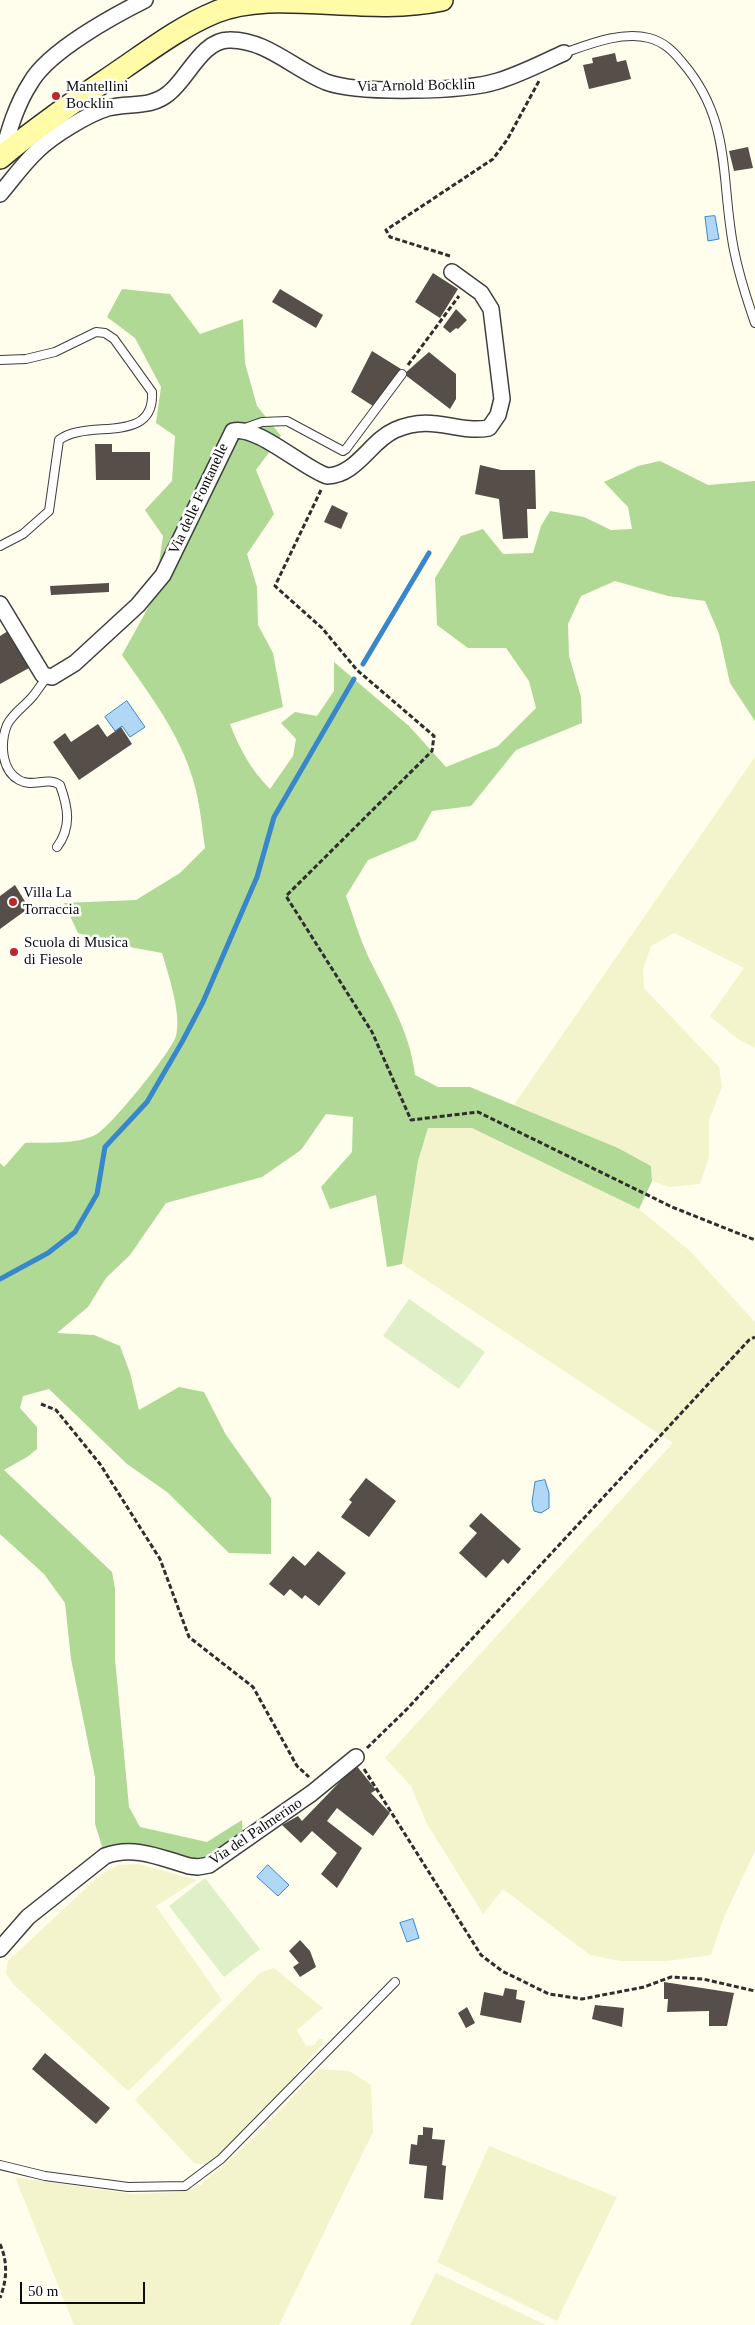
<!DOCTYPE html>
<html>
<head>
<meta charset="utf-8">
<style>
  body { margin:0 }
  #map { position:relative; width:755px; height:2325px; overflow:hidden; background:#fffdec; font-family:Georgia,serif }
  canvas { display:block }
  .scale { position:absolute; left:20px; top:2282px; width:125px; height:22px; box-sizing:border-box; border:2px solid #0c0c0c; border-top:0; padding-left:6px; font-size:15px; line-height:18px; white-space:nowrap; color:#0c0c0c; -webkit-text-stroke:4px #fff; paint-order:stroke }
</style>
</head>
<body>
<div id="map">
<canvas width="755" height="2325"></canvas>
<div class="scale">50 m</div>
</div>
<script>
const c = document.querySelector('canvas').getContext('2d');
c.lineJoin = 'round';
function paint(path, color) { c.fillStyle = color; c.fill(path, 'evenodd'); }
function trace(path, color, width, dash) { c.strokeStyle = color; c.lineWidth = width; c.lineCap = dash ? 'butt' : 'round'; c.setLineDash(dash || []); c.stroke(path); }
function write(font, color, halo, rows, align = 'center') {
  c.font = font + ' Georgia,serif'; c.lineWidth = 5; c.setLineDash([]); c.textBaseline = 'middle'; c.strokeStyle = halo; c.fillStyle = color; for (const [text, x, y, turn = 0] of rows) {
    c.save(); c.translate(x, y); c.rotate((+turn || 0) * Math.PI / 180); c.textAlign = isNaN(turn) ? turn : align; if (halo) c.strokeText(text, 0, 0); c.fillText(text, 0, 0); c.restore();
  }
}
const farmland = new Path2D(`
  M 755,757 L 755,1048 L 738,1039 L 710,1016 L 744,968 L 674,933 L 651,946 L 643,969 L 644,988 L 719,1067 L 722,1087 L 709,1120 L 709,1157 L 700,1184 L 669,1187 L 652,1181 L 651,1166 L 618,1148 L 513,1106 Z
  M 428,1128 L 472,1128 L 639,1209 L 690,1251 L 755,1322 L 755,1851 L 724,1917 L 711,1955 L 667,1961 L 621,1961 L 590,1955 L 503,1889 L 483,1914 L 426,1822 L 411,1786 L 385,1758 L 673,1443 L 402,1264 L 418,1161 Z
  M 138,1864 L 197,1880 L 156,1906 L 222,2000 L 128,2091 L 14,1985 L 6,1974 L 8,1961 L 99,1876 L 118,1865 Z
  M 274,1968 L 323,2008 L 297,2030 L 306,2046 L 314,2045 L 319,2039 L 323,2039 L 323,2043 L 265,2110 L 208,2165 L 194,2163 L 135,2100 L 261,1972 Z
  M 319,2069 L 349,2071 L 371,2085 L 373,2132 L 279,2325 L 74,2325 L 15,2177 L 133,2194 L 178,2192 L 201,2185 L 260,2132 Z
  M 489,2146 L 617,2197 L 557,2321 L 437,2262 Z
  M 436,2273 L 546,2325 L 410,2325 Z`);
const forest = new Path2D(`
  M 122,289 L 170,294 L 200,334 L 243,319 L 245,363 L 257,406 L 281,436 L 256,470 L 274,514 L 247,554 L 257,587 L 258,625 L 273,653 L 283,707 L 230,724 C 239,748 251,770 270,789 L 293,756 L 296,739 L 281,723 L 295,712 L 317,716 L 334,691 L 334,662 L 409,726 L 446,767 L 498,746 L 536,708 L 529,681 L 506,648 L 468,648 L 437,625 L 435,578 L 461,536 L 483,529 L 503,554 L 533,553 L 541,526 L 550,511 L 584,517 L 611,530 L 632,529 L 628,507 L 604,482 L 638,466 L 660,461 L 708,485 L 755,481 L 755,721 L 730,683 L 719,634 L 705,601 L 668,596 L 615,581 L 581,596 L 568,624 L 569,656 L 581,697 L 582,723 L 516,750 L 471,806 L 432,811 L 416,840 L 368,860 L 346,896 C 353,915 359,936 367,954 C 386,994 410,1030 415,1075 L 438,1087 L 470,1087 L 618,1148 L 651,1166 L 652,1181 L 639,1209 L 472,1128 L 428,1128 L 418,1161 L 402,1264 L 387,1267 L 376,1195 L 330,1209 L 321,1187 L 352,1152 L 353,1117 L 326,1114 L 301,1150 L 262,1177 L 166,1203 L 130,1255 L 106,1278 L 88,1307 L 57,1333 L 94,1335 L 120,1346 L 130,1373 L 139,1410 L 179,1387 L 204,1392 L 226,1435 L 271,1498 L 271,1554 L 229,1553 L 167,1492 L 127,1464 L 49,1389 L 23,1396 L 20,1408 L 37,1427 L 37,1449 L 27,1457 L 4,1470 L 112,1572 L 115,1589 L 115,1659 L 129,1807 L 140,1827 L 207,1842 L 242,1820 L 243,1842 L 209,1865 L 105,1856 L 95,1824 L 95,1777 L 71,1659 L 65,1603 L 44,1574 L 0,1534 L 0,1163 L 4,1167 L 25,1143 C 47,1142 77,1145 97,1134 C 111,1126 172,1051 176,1036 C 182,1015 168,973 162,953 L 108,943 L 78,933 L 64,903 L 136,900 L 180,873 L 205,848 C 202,827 200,804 194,783 C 181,735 150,695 122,655 L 154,597 L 163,536 L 145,510 L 172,481 L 175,436 L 156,423 L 161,387 L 135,338 L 107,317 Z`);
const pitch = new Path2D(`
  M 409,1299 L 485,1352 L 459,1389 L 383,1336 Z
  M 205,1878 L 260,1949 L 224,1977 L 169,1906 Z`);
const water = new Path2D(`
  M 715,216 L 719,239 L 708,241 L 705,217 Z
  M 127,701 L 145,727 L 130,737 L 122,726 L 115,731 L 105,717 Z
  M 545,1480 L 549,1493 L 549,1508 L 541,1513 L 534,1511 L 532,1502 L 535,1482 Z
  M 268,1865 L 289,1885 L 278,1896 L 257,1877 Z
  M 413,1919 L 419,1938 L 407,1942 L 400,1923 Z`);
const stream = new Path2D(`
  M 363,664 L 429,553
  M 0,1279 L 48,1253 L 75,1232 L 97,1194 L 105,1147 L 147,1102 L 182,1042 L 203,1002 L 257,877 L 274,817 L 354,679`);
const building = new Path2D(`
  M 615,53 L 617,62 L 626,60 L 631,79 L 589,89 L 583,65 L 593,63 L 592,58 Z
  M 748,147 L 753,168 L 734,171 L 729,151 Z
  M 433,273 L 458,289 L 440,318 L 415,302 Z
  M 280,289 L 323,315 L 316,328 L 272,302 Z
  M 456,309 L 467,320 L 458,329 L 456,328 L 450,333 L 443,327 Z
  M 372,351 L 401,369 L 373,406 L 351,392 Z
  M 429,352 L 456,374 L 456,399 L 450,409 L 404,374 Z
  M 95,444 L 112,444 L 112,452 L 150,452 L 150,480 L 96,480 Z
  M 480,465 L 501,470 L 535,470 L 536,509 L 527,509 L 528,538 L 503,539 L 499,499 L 475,494 Z
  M 332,505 L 348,513 L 341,529 L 324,522 Z
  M 109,583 L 109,592 L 51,595 L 50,586 Z
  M 8,631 L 29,668 L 0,684 L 0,636 Z
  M 98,724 L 107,737 L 121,727 L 132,744 L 79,780 L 53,742 L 65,733 L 71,742 Z
  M 15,885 L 29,908 L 0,929 L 0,896 Z
  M 366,1478 L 396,1501 L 369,1537 L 341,1517 L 352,1502 L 349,1500 Z
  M 481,1513 L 521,1549 L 508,1564 L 503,1559 L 486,1578 L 459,1553 L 477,1533 L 469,1526 Z
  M 318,1551 L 346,1573 L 319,1606 L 305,1595 L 302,1599 L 290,1589 L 284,1596 L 269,1584 L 293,1556 L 305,1566 Z
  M 356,1765 L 376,1790 L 371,1793 L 390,1813 L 373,1836 L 337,1808 L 327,1821 L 362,1848 L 337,1888 L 321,1874 L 337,1853 L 312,1831 L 301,1843 L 282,1825 L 298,1816 L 302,1821 Z
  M 300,1940 L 310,1951 L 316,1967 L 300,1977 L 293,1967 L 299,1963 L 289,1951 Z
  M 664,1982 L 734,1993 L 727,2026 L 709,2026 L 709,2011 L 667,2012 L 668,1999 L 664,1999 Z
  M 505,1988 L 517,1990 L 516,1999 L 525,2001 L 521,2023 L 480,2015 L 484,1992 L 503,1996 Z
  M 595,2005 L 624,2008 L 622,2027 L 592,2019 Z
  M 467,2007 L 475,2023 L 466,2028 L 458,2013 Z
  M 45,2053 L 110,2108 L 96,2124 L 32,2069 Z
  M 423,2127 L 433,2128 L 432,2139 L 445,2140 L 442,2165 L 446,2166 L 443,2200 L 424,2198 L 427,2166 L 409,2164 L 411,2144 L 417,2145 L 418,2135 L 423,2135 Z`);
const path = new Path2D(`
  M 450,256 L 390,237 L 386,230 L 493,159 L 507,140 L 539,81
  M 408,365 L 459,296
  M 321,490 L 275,586 L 322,628 L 357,670 L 434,736 L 432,751 L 286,896 L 372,1032 L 411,1120 L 478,1112 L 672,1207 L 755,1240
  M 41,1404 L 56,1410 L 100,1464 L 160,1559 L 189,1637 L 253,1687 L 297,1766 L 309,1777
  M 367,1748 L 408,1708 L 749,1340 L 755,1337
  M 364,1769 L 481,1955 L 502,1971 L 549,1994 L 582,1999 L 644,1987 L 671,1977 L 703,1979 L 755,1991
  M 0,2244 C 8,2262 7,2280 0,2298`);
const service = new Path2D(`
  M 564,53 C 590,44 621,31 649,38 C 664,42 673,51 682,62 C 733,121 720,180 734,250 C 739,275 747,300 755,323
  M 0,360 L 26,359 L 55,352 L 96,332 L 105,333 L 114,339 L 152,392 C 155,446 87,418 59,440 L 49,511 L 23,534 L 0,546
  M 242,429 L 262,422 L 287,421 L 343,451 L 346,449 L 402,374
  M 47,677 C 42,683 38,690 33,696 C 25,706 13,713 7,725 C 0,743 1,770 19,780 C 33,788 47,776 60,785 C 68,807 72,827 57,847
  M 0,2165 L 45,2176 L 128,2187 L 185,2186 L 221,2159 L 395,1982`);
const minor = new Path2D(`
  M 2,156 C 9,130 16,105 31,82 C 49,51 113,16 145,0
  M 0,194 C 12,180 23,164 37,151 C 52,136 88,114 108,108 C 129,102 150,109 169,93 C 188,78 202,40 229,40 C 265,39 294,69 326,82 C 358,94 464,92 498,81 C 521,74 542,63 564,53
  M 0,604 L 43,675 L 52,677 L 75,663 L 138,605 L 163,575 L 233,431 C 257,425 303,468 327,476 C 357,475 370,441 395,430 C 434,413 455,434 489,428 L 498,415 L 502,399 L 491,309 L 481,293 L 452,272
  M 0,1949 L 28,1917 L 105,1856 C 134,1845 161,1858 189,1866 L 198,1867 L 209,1865 L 312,1793 L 356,1757`);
const secondary = new Path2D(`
  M 0,158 C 40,124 83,96 125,67 C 154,47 184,25 216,12 C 233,5 250,3 268,2 C 325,0 385,12 442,0`);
const markers = [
  [56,96,5,"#bc2825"],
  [13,902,5,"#bc2825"],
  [14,952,5,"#bc2825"]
];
const streetNames = [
  ["Via Arnold Bocklin",416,86,-1],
  ["Via delle Fontanelle",199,499,-65],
  ["Via del Palmerino",256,1832,-34]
];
const poiNames = [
  ["Mantellini",66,87],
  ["Bocklin",66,104],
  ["Villa La",23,893],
  ["Torraccia",23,910],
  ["Scuola di Musica",24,943],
  ["di Fiesole",24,960]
];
paint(farmland, '#f4f4cc');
paint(forest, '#afd995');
paint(pitch, '#dff0c8');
paint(water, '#b1d7f6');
trace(water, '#3887cd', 1);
trace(stream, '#3887cd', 5);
paint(building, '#554e49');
trace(service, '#3f3f3f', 10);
trace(minor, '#3f3f3f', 18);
trace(secondary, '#2e2e2e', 24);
trace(path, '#2e2e2e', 3, [5, 2.5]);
trace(service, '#fff', 8);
trace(minor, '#fff', 15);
trace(secondary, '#fffba7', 21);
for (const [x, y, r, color] of markers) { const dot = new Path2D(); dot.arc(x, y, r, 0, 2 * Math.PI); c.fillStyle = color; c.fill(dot); trace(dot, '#fff', 2); }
write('15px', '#0c0c0c', '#fff', streetNames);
write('15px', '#0c0c0c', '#fff', poiNames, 'left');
</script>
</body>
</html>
